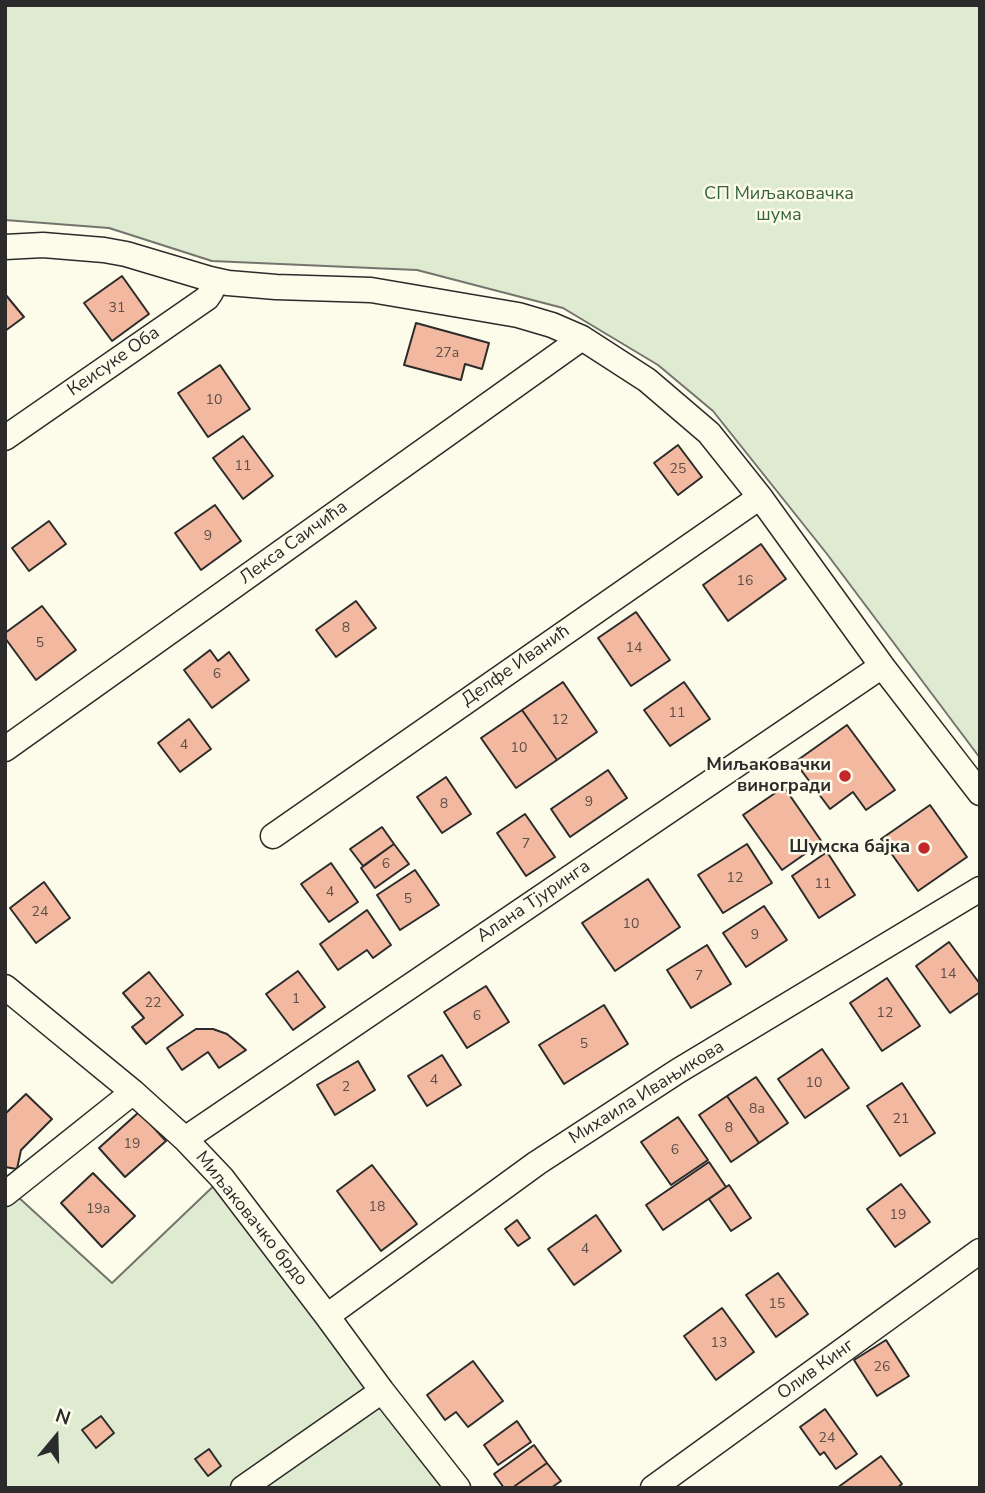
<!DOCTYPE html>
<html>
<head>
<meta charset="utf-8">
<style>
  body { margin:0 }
  #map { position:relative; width:985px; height:1493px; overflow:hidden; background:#fdfbea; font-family:"Nunito Sans",sans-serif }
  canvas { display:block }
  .frame { position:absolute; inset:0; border:7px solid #2b2b2b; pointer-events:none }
  .north { position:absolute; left:21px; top:1402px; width:70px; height:70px; -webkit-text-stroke:5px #fdfbea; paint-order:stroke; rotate:19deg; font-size:19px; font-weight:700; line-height:28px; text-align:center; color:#2b2b2b }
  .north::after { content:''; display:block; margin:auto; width:24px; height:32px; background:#2b2b2b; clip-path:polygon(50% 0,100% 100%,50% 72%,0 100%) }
</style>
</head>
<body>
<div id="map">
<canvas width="985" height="1493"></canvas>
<div class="frame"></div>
<div class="north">N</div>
</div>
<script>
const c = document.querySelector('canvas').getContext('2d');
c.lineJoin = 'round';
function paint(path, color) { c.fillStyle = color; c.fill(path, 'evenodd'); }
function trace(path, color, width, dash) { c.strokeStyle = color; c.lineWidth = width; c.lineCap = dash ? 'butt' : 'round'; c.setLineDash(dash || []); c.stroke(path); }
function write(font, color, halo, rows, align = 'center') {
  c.font = font + ' "Nunito Sans",sans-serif'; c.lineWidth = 5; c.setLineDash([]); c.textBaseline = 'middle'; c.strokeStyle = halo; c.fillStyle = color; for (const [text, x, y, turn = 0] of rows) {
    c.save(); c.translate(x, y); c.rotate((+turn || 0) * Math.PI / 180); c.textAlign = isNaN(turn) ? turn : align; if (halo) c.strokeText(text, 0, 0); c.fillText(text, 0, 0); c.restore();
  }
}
const green = new Path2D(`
  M 5,5 L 980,5 L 980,758 L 827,554 L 713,411 L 658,365 L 563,308 L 417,270 L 212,261 L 109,228 L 5,220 Z
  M 222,1178 L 452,1488 L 5,1488 L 5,1185 L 112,1283 Z`);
const building = new Path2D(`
  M 122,276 L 149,314 L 112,341 L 84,303 Z
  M 5,294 L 24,317 L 5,331 Z
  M 416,323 L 489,343 L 482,369 L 465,364 L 461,380 L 404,365 Z
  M 220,365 L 250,409 L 208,437 L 178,393 Z
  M 243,436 L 273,476 L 243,499 L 213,458 Z
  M 678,445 L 702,477 L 678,495 L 654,463 Z
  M 215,505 L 241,541 L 201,570 L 175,533 Z
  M 49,521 L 66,544 L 29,571 L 12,548 Z
  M 761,544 L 786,579 L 728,621 L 703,585 Z
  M 356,601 L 376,628 L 336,657 L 316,630 Z
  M 42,606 L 76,650 L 36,680 L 5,638 L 5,633 Z
  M 636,612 L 670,660 L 631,686 L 598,638 Z
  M 210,650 L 218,661 L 229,652 L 249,680 L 212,708 L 184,670 Z
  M 563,682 L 597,732 L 557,760 L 522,710 Z
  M 684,682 L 710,719 L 670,746 L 644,710 Z
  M 522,710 L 557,760 L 516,788 L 481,738 Z
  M 189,719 L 211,749 L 180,772 L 158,743 Z
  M 847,725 L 895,790 L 866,810 L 853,792 L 830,809 L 795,762 Z
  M 608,770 L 627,798 L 570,837 L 551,809 Z
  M 446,777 L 471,814 L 442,833 L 417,797 Z
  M 784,787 L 822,842 L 782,870 L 743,815 Z
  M 930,805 L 967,857 L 918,891 L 881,839 Z
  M 525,814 L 555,857 L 526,876 L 497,833 Z
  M 382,827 L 394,844 L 363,866 L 350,849 Z
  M 394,844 L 409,864 L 375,888 L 361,868 Z
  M 747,844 L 772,883 L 723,913 L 698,875 Z
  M 827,852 L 855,895 L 819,918 L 792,876 Z
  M 331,863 L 358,902 L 329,922 L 301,884 Z
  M 415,870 L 439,905 L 400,930 L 377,895 Z
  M 648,879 L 680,927 L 615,971 L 582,923 Z
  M 44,882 L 70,918 L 36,943 L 10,908 Z
  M 764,906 L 787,940 L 746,967 L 723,933 Z
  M 367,910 L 391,945 L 373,958 L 367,950 L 338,970 L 320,944 Z
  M 949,942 L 980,984 L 980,992 L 950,1013 L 916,966 Z
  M 707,945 L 731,984 L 691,1008 L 667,970 Z
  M 298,971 L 325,1007 L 293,1030 L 266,994 Z
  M 149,972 L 183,1015 L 146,1044 L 132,1027 L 144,1018 L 123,993 Z
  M 887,978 L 920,1026 L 882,1051 L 850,1003 Z
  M 486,986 L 509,1022 L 467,1048 L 444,1012 Z
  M 604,1005 L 628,1044 L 564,1084 L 539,1045 Z
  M 196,1029 L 213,1029 L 227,1034 L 246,1050 L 219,1068 L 208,1052 L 182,1070 L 167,1048 Z
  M 822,1049 L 849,1088 L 805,1118 L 778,1079 Z
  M 442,1055 L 461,1085 L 427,1106 L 408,1076 Z
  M 358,1061 L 375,1090 L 335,1115 L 317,1085 Z
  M 756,1077 L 788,1123 L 759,1143 L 727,1096 Z
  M 902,1083 L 935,1133 L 900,1156 L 867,1106 Z
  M 26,1094 L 52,1119 L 21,1150 L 17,1169 L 5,1167 L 5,1114 Z
  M 727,1096 L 759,1143 L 731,1162 L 699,1115 Z
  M 139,1112 L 166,1141 L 125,1177 L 99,1148 Z
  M 678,1117 L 708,1160 L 671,1185 L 641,1142 Z
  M 709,1162 L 726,1187 L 663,1230 L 646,1205 Z
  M 372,1165 L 417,1224 L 381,1251 L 337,1191 Z
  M 93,1173 L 135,1216 L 102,1247 L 61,1203 Z
  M 901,1184 L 930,1222 L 895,1247 L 867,1209 Z
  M 729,1185 L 751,1218 L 731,1231 L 709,1199 Z
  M 596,1215 L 621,1251 L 574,1285 L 548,1249 Z
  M 517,1220 L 530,1238 L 518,1246 L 505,1229 Z
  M 778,1273 L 808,1314 L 776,1337 L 746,1295 Z
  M 722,1308 L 754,1352 L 716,1380 L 684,1336 Z
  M 886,1340 L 909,1376 L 877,1396 L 854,1360 Z
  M 473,1361 L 503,1401 L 468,1427 L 456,1412 L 445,1420 L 427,1395 Z
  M 825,1409 L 857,1454 L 836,1469 L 824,1452 L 820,1455 L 800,1427 Z
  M 101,1416 L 114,1433 L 96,1448 L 82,1430 Z
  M 517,1421 L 531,1442 L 498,1465 L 484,1445 Z
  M 534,1445 L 547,1463 L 512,1488 L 504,1488 L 494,1474 Z
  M 209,1449 L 221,1466 L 208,1476 L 195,1459 Z
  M 881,1456 L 902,1484 L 897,1488 L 837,1488 Z
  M 547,1463 L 561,1481 L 551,1488 L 512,1488 Z`);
const street = new Path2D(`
  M 5,247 L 43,245 L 104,250 L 126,254 L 210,279 L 228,283 L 276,287 L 371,290 L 518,315 L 552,325 L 582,338 L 647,380 L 709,433 L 760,497 L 882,666 L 980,793
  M 5,438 L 207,298 L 211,292 L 216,281
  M 5,749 L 582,338
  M 273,836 L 760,497
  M 5,987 L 133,1092 L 185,1139 L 222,1178 L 327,1316 L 382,1391 L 458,1488
  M 185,1139 L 882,666
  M 5,1194 L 133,1092
  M 327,1316 L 537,1163 L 678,1071 L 980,889
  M 243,1488 L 382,1391
  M 653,1488 L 980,1251`);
const markers = [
  [845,776,7,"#c62828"],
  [924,848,7,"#c62828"]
];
const numberNames = [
  ["31",117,309],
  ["27a",447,354],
  ["10",214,401],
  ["11",243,467],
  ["25",678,470],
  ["9",208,537],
  ["16",745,582],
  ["8",346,629],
  ["5",40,644],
  ["14",634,649],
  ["6",217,675],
  ["11",677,714],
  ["12",560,721],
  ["4",184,746],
  ["10",519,749],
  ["9",589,803],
  ["8",444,805],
  ["7",526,845],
  ["6",386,865],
  ["12",735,879],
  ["11",823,885],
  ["4",330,893],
  ["5",408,900],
  ["24",40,913],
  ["10",631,925],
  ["9",755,936],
  ["14",948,975],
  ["7",699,977],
  ["1",296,1000],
  ["22",153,1004],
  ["12",885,1014],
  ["6",477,1017],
  ["5",584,1045],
  ["4",434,1081],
  ["10",814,1084],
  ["2",346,1088],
  ["8a",757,1110],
  ["21",901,1120],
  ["8",729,1129],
  ["19",132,1145],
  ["6",675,1151],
  ["18",377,1208],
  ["19a",98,1210],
  ["19",898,1216],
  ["4",585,1250],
  ["15",777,1305],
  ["13",719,1344],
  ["26",882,1368],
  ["24",827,1439]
];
const parkNames = [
  ["СП Миљаковачка",779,195],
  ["шума",779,216]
];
const streetNames = [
  ["Кеисуке Оба",114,362,-35],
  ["Лекса Саичића",294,543,-36],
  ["Делфе Иванић",516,666,-35],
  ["Алана Тјуринга",534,902,-34],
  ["Михаила Ивањикова",647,1093,-32],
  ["Миљаковачко брдо",251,1219,51],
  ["Олив Кинг",816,1370,-36]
];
const poiNames = [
  ["Миљаковачки",831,766],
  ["виногради",831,787],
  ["Шумска бајка",910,848]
];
paint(green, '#deebd1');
trace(green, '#74746e', 2);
paint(building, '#f2b8a0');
trace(building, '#2b2b2b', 2);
trace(street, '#2b2b2b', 27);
trace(street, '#fdfbea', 24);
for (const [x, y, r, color] of markers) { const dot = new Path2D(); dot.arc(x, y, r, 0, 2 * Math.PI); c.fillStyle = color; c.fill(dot); trace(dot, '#fdfbea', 2.5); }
write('14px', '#5d4e48', null, numberNames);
write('18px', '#34623c', '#fdfbea', parkNames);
write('18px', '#2b2b2b', '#fdfbea', streetNames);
write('bold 18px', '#2b2b2b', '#fdfbea', poiNames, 'right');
</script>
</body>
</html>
